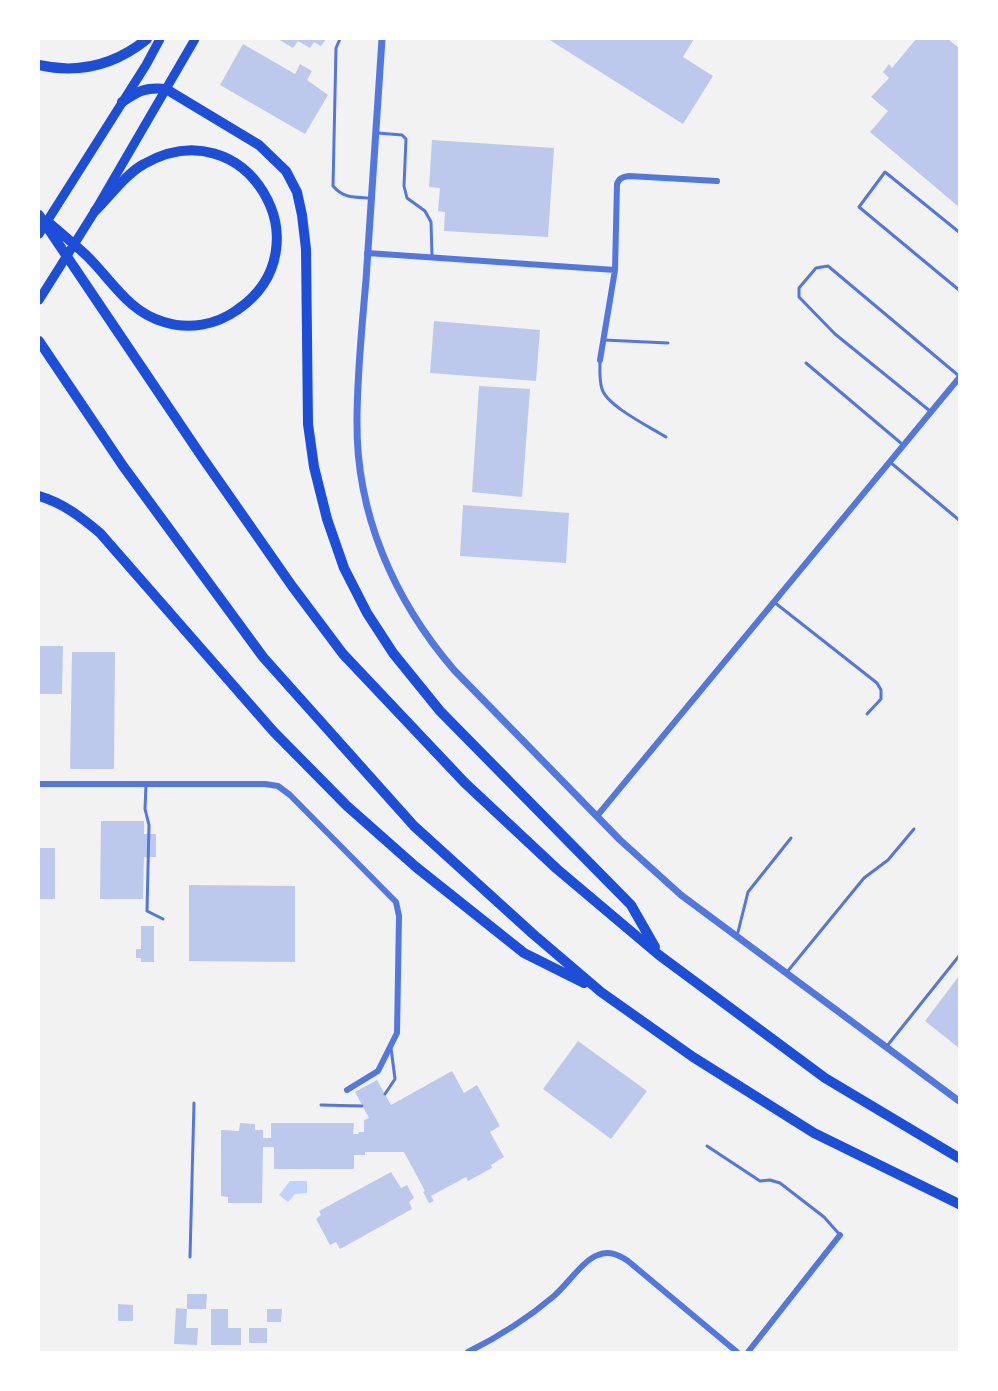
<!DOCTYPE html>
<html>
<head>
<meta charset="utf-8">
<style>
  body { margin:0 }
  #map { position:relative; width:998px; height:1391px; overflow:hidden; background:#f2f2f2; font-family:Lato,sans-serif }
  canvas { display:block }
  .frame { position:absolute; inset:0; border:40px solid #fff; pointer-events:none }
</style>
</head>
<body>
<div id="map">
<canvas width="998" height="1391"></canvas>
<div class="frame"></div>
</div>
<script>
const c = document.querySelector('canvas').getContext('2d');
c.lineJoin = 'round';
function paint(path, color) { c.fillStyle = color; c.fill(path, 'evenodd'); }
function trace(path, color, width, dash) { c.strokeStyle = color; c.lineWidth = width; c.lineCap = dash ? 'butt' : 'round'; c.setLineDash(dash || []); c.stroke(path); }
const water = new Path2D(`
  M 290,1181 L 307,1181 L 307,1193 L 295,1194 L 288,1202 L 279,1195 Z`);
const building = new Path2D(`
  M 278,39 L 326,39 L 321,46 L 314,42 L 310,48 L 298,41 L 293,48 Z
  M 548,39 L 694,39 L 683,57 L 713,76 L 683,124 Z
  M 916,39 L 948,39 L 959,48 L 959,207 L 870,132 L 888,111 L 871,97 L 889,78 L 883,72 L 889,64 L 892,68 Z
  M 243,44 L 295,74 L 300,64 L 312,71 L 307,80 L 328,95 L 305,134 L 220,85 Z
  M 432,140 L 554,148 L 548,237 L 444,231 L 445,212 L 438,211 L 440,188 L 429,187 Z
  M 434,321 L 540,330 L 536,381 L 430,373 Z
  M 479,386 L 530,389 L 522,497 L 472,492 Z
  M 463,505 L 569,513 L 566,563 L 460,556 Z
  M 39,646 L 63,646 L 62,694 L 39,694 Z
  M 72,652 L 115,652 L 114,769 L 70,769 Z
  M 101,821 L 144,821 L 144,834 L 156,834 L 156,857 L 144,857 L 143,899 L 100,899 Z
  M 39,848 L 55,848 L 55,899 L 39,899 Z
  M 189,885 L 295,886 L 295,962 L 189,961 Z
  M 141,926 L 154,926 L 154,962 L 141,962 L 141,958 L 136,958 L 136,949 L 141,949 Z
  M 959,976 L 959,1048 L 925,1021 Z
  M 578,1041 L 647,1091 L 611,1139 L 543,1089 Z
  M 452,1071 L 464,1093 L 477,1085 L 500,1126 L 490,1132 L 504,1157 L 491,1165 L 492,1168 L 468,1181 L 466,1177 L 431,1196 L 434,1201 L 429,1203 L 423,1192 L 425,1191 L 404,1152 L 365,1152 L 365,1155 L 354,1155 L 354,1169 L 274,1169 L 274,1147 L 263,1147 L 262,1203 L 228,1203 L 228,1197 L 221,1196 L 221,1130 L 239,1131 L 240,1123 L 255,1124 L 255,1130 L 263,1130 L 263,1138 L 271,1138 L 271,1123 L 354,1123 L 353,1134 L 358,1134 L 359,1132 L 364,1132 L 364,1120 L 369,1118 L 355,1092 L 377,1080 L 391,1105 Z
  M 391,1172 L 401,1188 L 407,1185 L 414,1198 L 409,1202 L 412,1209 L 340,1249 L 336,1242 L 330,1245 L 316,1219 L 321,1215 L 319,1211 Z
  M 187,1294 L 207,1294 L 206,1309 L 187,1309 Z
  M 118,1304 L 133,1305 L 133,1321 L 118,1321 Z
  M 176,1308 L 187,1309 L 186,1328 L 198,1328 L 197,1345 L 174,1344 Z
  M 211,1309 L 228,1309 L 228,1328 L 241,1328 L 241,1345 L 211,1345 Z
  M 267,1309 L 282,1309 L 281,1322 L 267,1322 Z
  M 249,1328 L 267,1328 L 267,1343 L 249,1343 Z`);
const service = new Path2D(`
  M 340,39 L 336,48 L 333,186 C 344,199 355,197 371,198
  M 378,133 L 402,135 L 406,139 L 404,186 L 407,198 L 425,211 L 431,222 L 432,257
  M 959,232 L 885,172 L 859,207 L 959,290
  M 604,340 L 668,343
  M 600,360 C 600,370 599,380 602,389 C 607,406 650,427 666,437
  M 806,363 L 902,444
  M 930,411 L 835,334 L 799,297 L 799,288 L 816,268 L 828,266 L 959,376
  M 890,462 L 959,520
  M 774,602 L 877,683 L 881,690 L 881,699 L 867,714
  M 146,785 L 145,809 L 149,825 L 147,911 L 163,919
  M 737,936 L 748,892 L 791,838
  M 787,972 L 864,878 L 888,860 L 914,829
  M 887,1046 L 959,956
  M 385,1094 L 395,1079 L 391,1048
  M 321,1105 L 362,1106
  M 707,1146 L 760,1181 L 770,1180 L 780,1183 L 824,1217 L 840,1235
  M 190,1257 L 194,1103`);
const minor = new Path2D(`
  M 367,253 L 615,270
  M 600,360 L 615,270 L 617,184 C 619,178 623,177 629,176 L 717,181
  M 39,784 L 265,784 L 278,786 L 290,795 L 396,902 L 399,916 L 397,1033 L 378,1071 L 347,1090
  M 597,816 L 959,378
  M 468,1352 C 500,1336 527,1319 554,1296 C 567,1285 583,1260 598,1255 C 609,1250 619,1255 628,1261 L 737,1352
  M 748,1352 L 840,1235`);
const tertiary = new Path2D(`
  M 382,39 C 377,119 371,200 366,280 C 362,327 357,374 357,421 C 356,514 394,600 454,670 L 620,840 L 681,895 L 959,1101`);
const primary = new Path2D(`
  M 39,234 L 146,65 L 160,39
  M 39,300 L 95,211 L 195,39`);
const motorway = new Path2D(`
  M 39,65 C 79,74 115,65 147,39
  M 122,102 C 139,91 145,87 166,89 L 259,145 L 286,171 L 297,192 L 302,215 L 306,249 L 308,424 L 314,467 L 327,519 L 344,568 L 367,613 L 393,653 L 440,711 L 631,905 L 655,947
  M 39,215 L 202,457 L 292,586 L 343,654 L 465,783 L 557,869 L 659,955 L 825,1078 L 959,1158
  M 48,222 C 61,233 74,244 86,255 C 111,279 128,312 164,322 C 189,330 216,325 237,310 C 329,248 246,106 144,164 C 127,173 109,197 95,211
  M 39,341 L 123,466 L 263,657 L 414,826 L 533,934 L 601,992 L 693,1057 L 814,1133 L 959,1204
  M 39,496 C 63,503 81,517 100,533 L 273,731 L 347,806 L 416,867 L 524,953 L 584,983`);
paint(water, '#bfd3fe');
paint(building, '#bdc9ec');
trace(service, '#5277de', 3);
trace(minor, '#5277de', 6);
trace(tertiary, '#5277de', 7);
trace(primary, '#1d4ed8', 9);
trace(motorway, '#1d4ed8', 10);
</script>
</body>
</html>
